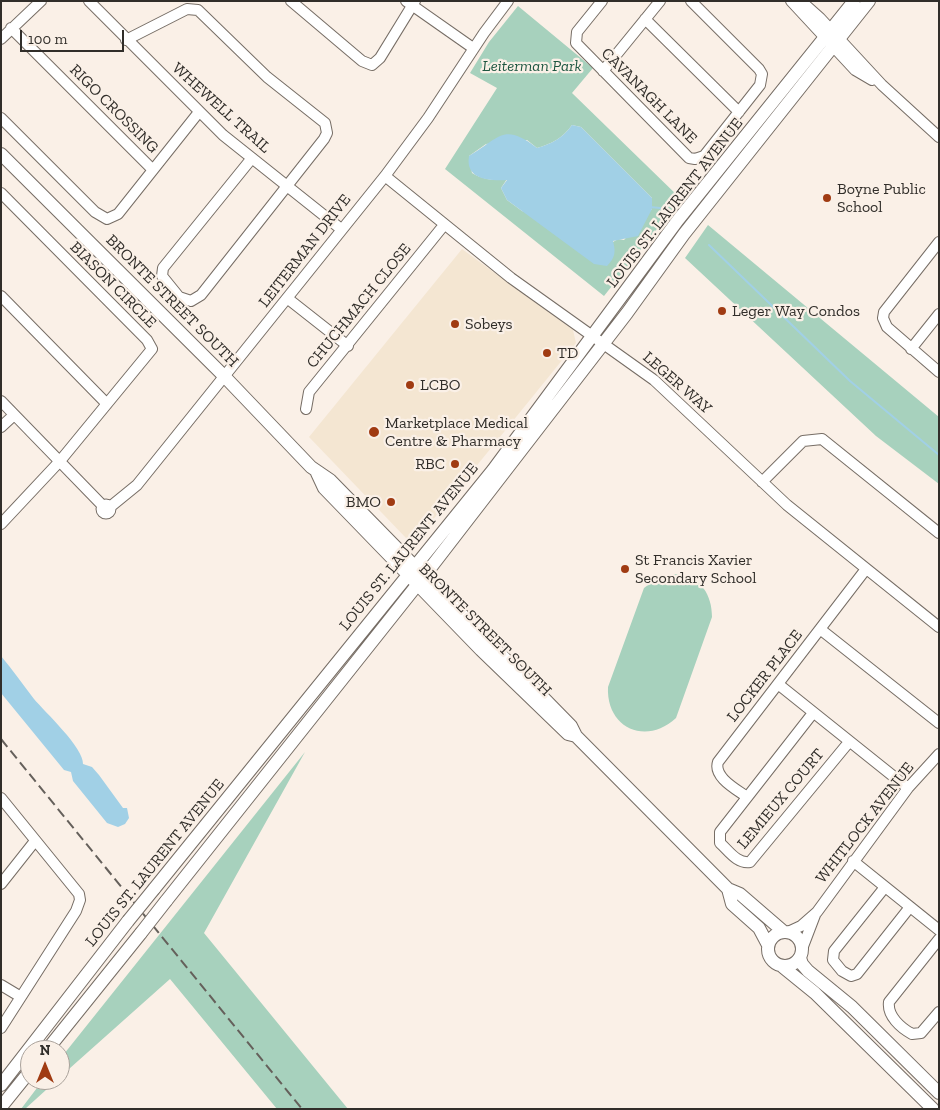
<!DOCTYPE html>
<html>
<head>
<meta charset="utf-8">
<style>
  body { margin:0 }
  #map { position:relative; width:940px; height:1110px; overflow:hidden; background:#faf0e7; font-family:"Zilla Slab",serif }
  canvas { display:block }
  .frame { position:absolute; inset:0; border:2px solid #312e2a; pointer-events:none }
  .north { position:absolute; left:20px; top:1040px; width:50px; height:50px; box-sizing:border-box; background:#faf0e7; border:1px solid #aaa29b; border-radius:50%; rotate:0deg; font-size:14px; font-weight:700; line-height:20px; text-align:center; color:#312e2a }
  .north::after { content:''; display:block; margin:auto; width:18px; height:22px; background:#a03b12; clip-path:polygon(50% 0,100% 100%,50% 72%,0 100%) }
  .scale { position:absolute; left:20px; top:30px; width:104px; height:22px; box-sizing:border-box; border:2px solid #312e2a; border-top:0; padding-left:6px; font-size:15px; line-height:18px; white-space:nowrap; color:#312e2a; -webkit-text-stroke:4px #faf0e7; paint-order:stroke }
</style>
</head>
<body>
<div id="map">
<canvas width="940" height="1110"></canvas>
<div class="frame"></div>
<div class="north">N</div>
<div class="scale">100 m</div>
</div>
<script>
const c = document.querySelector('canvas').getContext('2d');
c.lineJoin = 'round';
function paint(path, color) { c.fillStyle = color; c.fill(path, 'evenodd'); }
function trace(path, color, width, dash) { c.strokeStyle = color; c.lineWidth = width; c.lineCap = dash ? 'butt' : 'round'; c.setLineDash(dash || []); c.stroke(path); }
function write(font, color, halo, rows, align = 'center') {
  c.font = font + ' "Zilla Slab",serif'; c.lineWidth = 4.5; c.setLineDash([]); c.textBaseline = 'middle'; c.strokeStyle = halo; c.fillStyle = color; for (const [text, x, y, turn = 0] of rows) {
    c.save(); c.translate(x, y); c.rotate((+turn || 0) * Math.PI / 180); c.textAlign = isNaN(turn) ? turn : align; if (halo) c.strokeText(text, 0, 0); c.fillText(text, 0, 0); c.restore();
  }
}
const commercial = new Path2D(`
  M 462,249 L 573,330 L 576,343 L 419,537 L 406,538 L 309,437 Z`);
const green = new Path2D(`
  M 518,6 L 593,68 L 572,93 L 681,199 L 604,296 L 445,169 L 497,88 L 470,73 L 489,42 ZM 572,125 L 581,127 L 652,198 L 652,209 L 624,240 L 618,239 L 613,242 L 522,211 L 507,200 L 501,188 L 507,179 C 494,181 484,180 472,173 L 469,156 L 486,144 L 527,140 L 537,148 C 551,144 563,138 572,125 Z
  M 708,225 L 939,417 L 939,484 L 876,436 L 685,258 Z
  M 678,574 C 701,577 712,595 712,617 L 676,718 C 646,746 606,728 608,687 L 644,588 L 660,576 Z
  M 305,752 L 204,933 L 348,1109 L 277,1109 L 170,979 L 60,1077 L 60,1059 Z
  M 43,1080 L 57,1080 L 25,1109 L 21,1109 Z`);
const water = new Path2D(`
  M 572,125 L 581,127 L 652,198 L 652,209 L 638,236 L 613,241 C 616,252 615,258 607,266 L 594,264 L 507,200 L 501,188 L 507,180 C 490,181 465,180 469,156 C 500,138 503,122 537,148 C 551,144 563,138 572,125 Z
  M 1,656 C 13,670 23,685 34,699 C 45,712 84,748 83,764 L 92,767 L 99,775 L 123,808 L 127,808 L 129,818 L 125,824 L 118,827 L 107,823 L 73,781 L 71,772 L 64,770 L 1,693 Z`);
const stream = new Path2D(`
  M 650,207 L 660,208
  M 709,245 L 850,381 L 939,455`);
const minor = new Path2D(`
  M 89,1 L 223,135 L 341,229
  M 291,1 L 362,61 L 372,65 L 380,58 L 415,1
  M 406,1 L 473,48
  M 602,1 L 577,32 L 576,43 L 689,158 L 695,159 L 704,156 L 760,85 L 762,74 L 759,69 L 691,1
  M 791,1 L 855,70 L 872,80
  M 801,1 L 820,18 L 882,85 L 939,137
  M 645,19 L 739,112
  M 11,28 L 153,170
  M 1,39 L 41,1
  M 126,40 L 187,9 L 198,10 L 267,77 L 325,123 L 327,133 L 324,139 L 201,295 L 191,301 L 179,297 L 162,276 L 163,268 L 252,158
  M 603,71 L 660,1
  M 1,118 L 95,212 L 107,219 L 118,214 L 199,112
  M 385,176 L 511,278 L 654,380 L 787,505 L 939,627
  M 1,193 L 147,340 L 152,349 L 60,461 L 1,524
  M 939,242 L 884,312 L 883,318 L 887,327 L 939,372
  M 1,296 L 107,404
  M 287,298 L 348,346
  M 911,349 L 939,314
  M 1,401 L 103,506
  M 306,409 L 309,392 L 444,225
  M 1,427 L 14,415
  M 762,482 L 803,441 L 822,439 L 939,533
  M101.5 509a4.5 4.5 0 1 1 9 0a4.5 4.5 0 1 1-9 0Z
  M 110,507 L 137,485 L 385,176 L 428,118 L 484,33 L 508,1
  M 820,629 L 939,723
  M 778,684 L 908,788
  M 813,713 L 720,832 L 720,843 C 729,851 737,864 750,862 L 849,742
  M 747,797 C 736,789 713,777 718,762 L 866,569
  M 1,798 L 79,894 L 80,900 L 76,911 L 1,1028
  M 853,861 L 939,930
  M 1,884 L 35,841
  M 885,887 L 834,951 L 833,960 L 842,971 L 851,976 L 857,974 L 910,907
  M 788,932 L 801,926 L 817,912 L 908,788 L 939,754
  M 939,939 L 889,1002 C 887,1016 901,1028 912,1034 L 921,1033 L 939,1012
  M 802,949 L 815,915
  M 1,985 L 21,997`);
const major = new Path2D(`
  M 1,154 L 224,376 L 311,467 L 330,480 L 571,726 L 576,736 L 728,889 L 740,894 L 784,932
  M 317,473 L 324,488 L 481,650 L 568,734 L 576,736
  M 154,889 L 493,470 L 678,220 L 854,1
  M 728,889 L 732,904 L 759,928 L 768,945
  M 166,901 L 425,575 L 627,313 L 684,234 L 869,1
  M768 949a17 17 0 1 1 34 0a17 17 0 1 1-34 0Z
  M 800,958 L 802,964 L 808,971 L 852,1007 L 939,1093
  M 783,967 L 815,993 L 933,1109
  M 47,1050 L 141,933
  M 1,1085 L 128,921
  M 1,1107 L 30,1071`);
const rail = new Path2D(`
  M 1,739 L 302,1109`);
const majorBridge = new Path2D(`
  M 128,921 L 154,889
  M 141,933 L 166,901`);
const markers = [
  [827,198,5,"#a03b12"],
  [722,311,5,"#a03b12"],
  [455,324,5,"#a03b12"],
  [547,353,5,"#a03b12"],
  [410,385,5,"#a03b12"],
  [374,432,6,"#a03b12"],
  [455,464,5,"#a03b12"],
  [391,502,5,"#a03b12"],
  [625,569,5,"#a03b12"]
];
const parkNames = [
  ["Leiterman Park",532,66]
];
const streetNames = [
  ["CAVANAGH LANE",649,96,45],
  ["WHEWELL TRAIL",221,108,42],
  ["RIGO CROSSING",114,109,45],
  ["LOUIS ST. LAURENT AVENUE",675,203,-52],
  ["LEITERMAN DRIVE",305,251,-52],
  ["BIASON CIRCLE",113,285,45],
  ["BRONTE STREET SOUTH",172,301,45],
  ["CHUCHMACH CLOSE",359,306,-51],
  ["LEGER WAY",677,383,41],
  ["LOUIS ST. LAURENT AVENUE",409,547,-51],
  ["BRONTE STREET SOUTH",485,630,45],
  ["LOCKER PLACE",765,676,-52],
  ["LEMIEUX COURT",781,799,-50],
  ["WHITLOCK AVENUE",865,823,-52],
  ["LOUIS ST. LAURENT AVENUE",155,863,-51]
];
const poiNames = [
  ["Boyne Public",837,189],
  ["School",837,207],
  ["Leger Way Condos",732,311],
  ["Sobeys",465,324],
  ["TD",557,353],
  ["LCBO",420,385],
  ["Marketplace Medical",385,423],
  ["Centre & Pharmacy",385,441],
  ["RBC",445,464,"right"],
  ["BMO",381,502,"right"],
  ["St Francis Xavier",635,560],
  ["Secondary School",635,578]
];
paint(commercial, '#f4e6d2');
paint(green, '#a7d1bd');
paint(water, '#a1d0e6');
trace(stream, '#a1d0e6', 2);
trace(minor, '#766d65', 12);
trace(major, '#766d65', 14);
trace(minor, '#fff', 10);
trace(major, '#fff', 12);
trace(rail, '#65605b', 2, [10, 5]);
trace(majorBridge, '#766d65', 14, []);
trace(majorBridge, '#fff', 12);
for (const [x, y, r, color] of markers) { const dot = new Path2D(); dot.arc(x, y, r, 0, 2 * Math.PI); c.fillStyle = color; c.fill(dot); trace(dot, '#faf0e7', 2); }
write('italic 16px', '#1d5640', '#faf0e7', parkNames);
write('16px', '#312e2a', '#faf0e7', streetNames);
write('16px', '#312e2a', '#faf0e7', poiNames, 'left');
</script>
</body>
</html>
